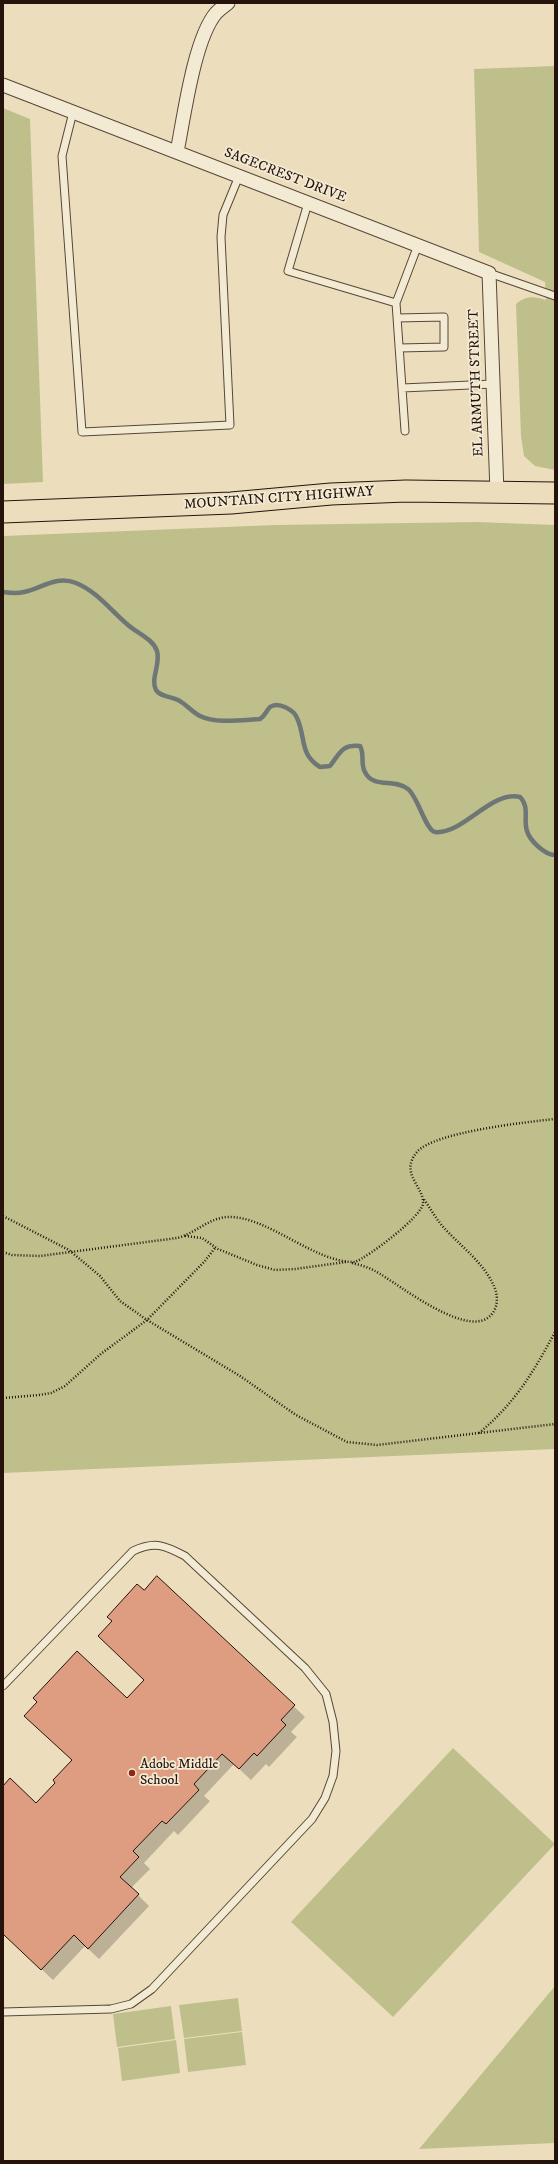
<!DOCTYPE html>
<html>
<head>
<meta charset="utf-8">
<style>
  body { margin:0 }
  #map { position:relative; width:558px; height:2164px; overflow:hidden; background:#ecdebd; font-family:"IM FELL DW Pica",serif }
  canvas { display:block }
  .frame { position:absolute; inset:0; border:4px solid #25130c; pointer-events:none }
</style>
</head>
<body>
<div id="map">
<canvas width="558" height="2164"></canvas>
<div class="frame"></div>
</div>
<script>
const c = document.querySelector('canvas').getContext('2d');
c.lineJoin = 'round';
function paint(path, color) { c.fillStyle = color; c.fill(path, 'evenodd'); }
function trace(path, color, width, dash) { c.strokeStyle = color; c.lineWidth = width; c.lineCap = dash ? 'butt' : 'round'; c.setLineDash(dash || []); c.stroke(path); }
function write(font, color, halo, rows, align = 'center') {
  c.font = font + ' "IM FELL DW Pica",serif'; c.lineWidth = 3.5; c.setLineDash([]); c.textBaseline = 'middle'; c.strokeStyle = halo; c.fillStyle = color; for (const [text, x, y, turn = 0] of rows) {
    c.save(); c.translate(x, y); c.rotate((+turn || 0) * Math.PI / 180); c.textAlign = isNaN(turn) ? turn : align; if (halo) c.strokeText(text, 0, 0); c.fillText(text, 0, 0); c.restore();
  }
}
const green = new Path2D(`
  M 555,66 L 555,470 L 535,466 L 524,456 L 521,436 L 516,304 C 526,296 533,296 546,300 L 545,282 L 479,252 L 474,69 Z
  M 3,108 L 30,119 L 43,482 L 3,484 Z
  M 477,522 L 555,525 L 555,1449 L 3,1473 L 3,536 L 275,525 Z
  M 453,1748 L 555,1844 L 393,2017 L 291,1922 Z
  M 555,1986 L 555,2143 L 419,2149 Z
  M 238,1998 L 242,2031 L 184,2038 L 179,2005 Z
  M 171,2006 L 175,2039 L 117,2047 L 113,2014 Z
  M 242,2032 L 246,2065 L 188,2072 L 184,2039 Z
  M 176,2040 L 180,2073 L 122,2081 L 118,2048 Z`);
const shadow = new Path2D(`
  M 157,1577 L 305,1717 L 291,1732 L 297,1737 L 269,1767 L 266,1764 L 251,1780 L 234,1764 L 204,1796 L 210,1801 L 178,1835 L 174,1831 L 144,1863 L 150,1869 L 131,1888 L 149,1906 L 99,1959 L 85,1946 L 53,1980 L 3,1933 L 3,1788 L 36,1804 L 56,1783 L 73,1761 L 37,1727 L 127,1699 L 145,1680 L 144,1591 Z`);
const stream = new Path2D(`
  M 3,592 C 10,593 17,594 24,592 C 42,588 57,575 76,583 C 98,592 111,611 128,625 C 137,633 153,639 157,651 C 161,664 150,679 156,690 C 159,696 172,697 178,700 C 186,704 192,712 200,716 C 216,724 242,720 260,719 C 265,716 266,711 270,707 C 278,701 294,710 297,718 C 306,737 299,754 320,767 L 330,766 C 340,753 342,744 360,746 C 365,754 360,764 365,772 C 373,789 395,778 408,789 C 418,797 426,831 435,832 C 463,835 491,790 520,797 C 530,807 523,819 527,831 C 530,841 545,855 555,855`);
const building = new Path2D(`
  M 157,1576 L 295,1705 L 281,1720 L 286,1725 L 257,1756 L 254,1753 L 239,1769 L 222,1754 L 194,1784 L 199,1790 L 166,1824 L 162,1821 L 133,1851 L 139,1857 L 120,1877 L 139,1894 L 88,1949 L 74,1935 L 41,1970 L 3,1934 L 3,1786 L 10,1778 L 36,1803 L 55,1783 L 53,1780 L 72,1760 L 24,1716 L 37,1702 L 33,1698 L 77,1651 L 127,1698 L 144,1680 L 98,1636 L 112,1621 L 107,1617 L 137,1584 L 144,1590 Z`);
const path = new Path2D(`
  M 3,1216 L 69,1250 L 100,1276 L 120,1301 L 147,1320 L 240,1376 L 296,1415 L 347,1442 L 377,1445 L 555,1424
  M 185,1236 L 202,1238 L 218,1249 L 257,1265 L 275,1270 L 295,1269 L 346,1262
  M 3,1252 L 12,1255 L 40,1256 L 177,1238 C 194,1234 209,1218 227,1217 C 267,1215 314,1263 355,1262 C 368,1257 423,1216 423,1203 C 424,1187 399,1173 417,1152 C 434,1132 527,1122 555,1119
  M 352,1263 C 360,1265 368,1267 375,1271 C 398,1283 474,1346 494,1311 C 499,1302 497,1291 492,1282 C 481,1261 462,1247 446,1230 C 437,1221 431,1209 423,1198
  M 3,1398 L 39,1395 L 51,1393 L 65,1386 L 102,1353 L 147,1320 L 204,1262 L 215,1248
  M 479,1433 C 515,1403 533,1373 555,1332`);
const service = new Path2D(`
  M 73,112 L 62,156 L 82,432 L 230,425 L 221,237 L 223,215 L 239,176
  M 308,203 L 288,271 L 396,303 L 418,245
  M 489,273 L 555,296
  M 396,303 L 405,431
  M 397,318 L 444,317 L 444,347 L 399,348
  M 402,388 L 493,384
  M 3,1686 L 133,1551 C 155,1541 164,1545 185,1556 L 305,1668 L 326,1694 L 333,1722 L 336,1751 L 333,1776 L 325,1798 L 312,1819 L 152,1989 L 131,2004 L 111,2009 L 3,2012`);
const minor = new Path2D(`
  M 3,85 L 489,273 L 497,492
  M 177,152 C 184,117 194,39 216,13 C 220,9 224,6 228,3`);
const primary = new Path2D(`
  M 3,512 L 231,503 L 331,494 L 406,491 L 555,493`);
const markers = [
  [132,1773,4,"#8f2418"]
];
const streetNames = [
  ["SAGECREST DRIVE",285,176,21],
  ["EL ARMUTH STREET",477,383,-92],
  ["MOUNTAIN CITY HIGHWAY",279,499,-4]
];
const poiNames = [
  ["Adobe Middle",140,1765],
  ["School",140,1781]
];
paint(green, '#bfbf8c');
paint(shadow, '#0003');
trace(stream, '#6e7776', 4.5);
paint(building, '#de9d81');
trace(building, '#25130c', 1);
trace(service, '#574638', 9);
trace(minor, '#574638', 15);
trace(primary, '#25130c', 23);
trace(path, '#25130c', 2.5, [1, 2]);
trace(service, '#f3ead4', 7);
trace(minor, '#f3ead4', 13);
trace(primary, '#ecdebd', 21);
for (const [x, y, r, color] of markers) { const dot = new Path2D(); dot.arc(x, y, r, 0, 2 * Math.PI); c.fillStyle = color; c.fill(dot); trace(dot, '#f3ead4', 1.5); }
write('14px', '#25130c', '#f3ead4', streetNames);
write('14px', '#25130c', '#f3ead4', poiNames, 'left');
</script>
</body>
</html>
